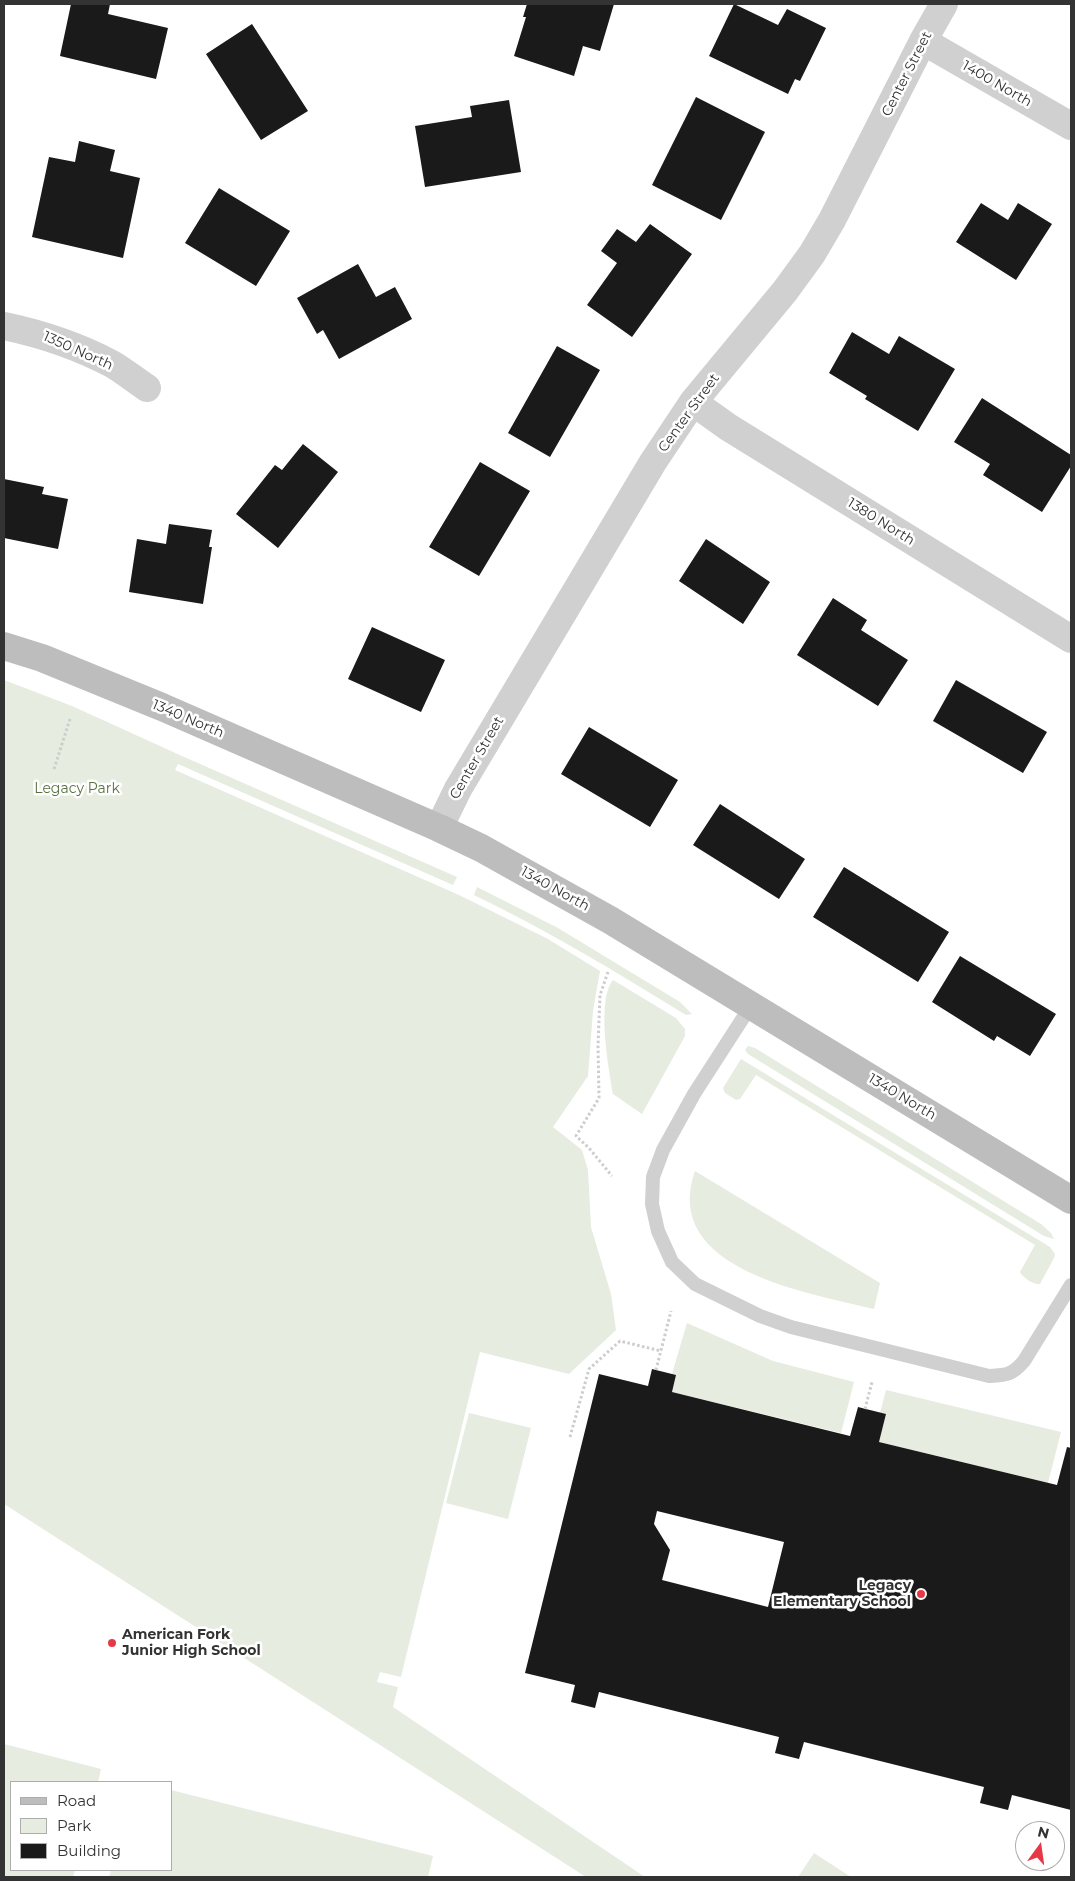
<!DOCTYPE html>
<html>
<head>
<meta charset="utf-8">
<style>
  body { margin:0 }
  #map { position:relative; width:1075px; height:1881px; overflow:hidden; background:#fff; font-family:Montserrat,sans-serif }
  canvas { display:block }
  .frame { position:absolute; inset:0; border:5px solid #333; pointer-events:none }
  .legend { position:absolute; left:10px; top:1781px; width:162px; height:90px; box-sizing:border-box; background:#fff; border:1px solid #adadad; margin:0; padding:6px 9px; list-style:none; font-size:15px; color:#333 }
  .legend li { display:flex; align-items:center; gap:10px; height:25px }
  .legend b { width:25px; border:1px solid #adadad }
  .north { position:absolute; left:1015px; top:1821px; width:50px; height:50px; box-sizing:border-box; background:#fff; border:1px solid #adadad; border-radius:50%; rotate:14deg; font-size:14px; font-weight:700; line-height:20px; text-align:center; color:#333 }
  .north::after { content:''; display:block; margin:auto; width:18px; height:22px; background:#e63946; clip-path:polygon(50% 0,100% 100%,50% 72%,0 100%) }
</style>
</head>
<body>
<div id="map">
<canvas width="1075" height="1881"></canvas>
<div class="frame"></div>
<ul class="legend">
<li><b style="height:6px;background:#bdbdbd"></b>Road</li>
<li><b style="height:14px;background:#e6ecdf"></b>Park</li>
<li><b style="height:14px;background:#1a1a1a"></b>Building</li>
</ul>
<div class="north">N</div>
</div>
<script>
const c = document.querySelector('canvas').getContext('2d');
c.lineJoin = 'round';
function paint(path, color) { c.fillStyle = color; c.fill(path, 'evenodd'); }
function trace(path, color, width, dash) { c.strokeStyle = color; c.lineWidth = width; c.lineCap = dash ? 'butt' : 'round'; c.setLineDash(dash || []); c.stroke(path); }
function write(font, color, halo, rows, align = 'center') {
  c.font = font + ' Montserrat,sans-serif'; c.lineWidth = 5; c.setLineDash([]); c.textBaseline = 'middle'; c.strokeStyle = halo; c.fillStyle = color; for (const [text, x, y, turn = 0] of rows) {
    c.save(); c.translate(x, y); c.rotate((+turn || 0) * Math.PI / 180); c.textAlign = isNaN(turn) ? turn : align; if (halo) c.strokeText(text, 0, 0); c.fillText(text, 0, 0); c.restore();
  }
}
const green = new Path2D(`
  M 4,680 L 72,706 L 182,756 L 457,877 L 453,885 L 178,764 L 175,770 L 459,895 L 548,939 L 600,971 L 593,1011 L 588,1076 L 553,1127 L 582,1150 L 588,1170 L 591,1227 L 611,1294 L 616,1330 L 569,1374 L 480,1352 L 401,1677 L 380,1672 L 377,1682 L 398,1687 L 393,1707 L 645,1877 L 586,1877 L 4,1504 Z
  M 477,887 L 558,928 L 680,1002 L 692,1014 L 686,1015 C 616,972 547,930 474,895 Z
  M 613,980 L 676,1018 L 685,1029 L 685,1036 L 642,1114 L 613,1094 C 609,1069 596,1001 613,980 Z
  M 748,1046 L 755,1048 L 1041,1224 L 1051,1233 L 1054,1239 L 1044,1236 L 748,1054 L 745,1050 Z
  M 741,1059 L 1050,1247 L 1055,1254 L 1054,1258 L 1040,1284 C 1034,1285 1023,1278 1020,1272 L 1035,1245 L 756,1075 L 740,1099 L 736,1100 L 725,1093 L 723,1088 Z
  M 695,1171 L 880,1283 L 874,1309 C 809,1293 660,1270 695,1171 Z
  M 687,1323 L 773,1361 L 854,1382 L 841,1433 L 672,1392 L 676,1375 L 672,1374 Z
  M 886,1390 L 1061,1432 L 1048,1483 L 879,1442 L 886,1414 L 880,1413 Z
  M 469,1413 L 531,1428 L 508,1519 L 446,1503 Z
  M 4,1744 L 101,1769 L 98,1782 L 11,1782 L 11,1870 L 75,1870 L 73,1877 L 4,1877 Z
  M 171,1790 L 433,1856 L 428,1877 L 109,1877 L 111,1870 L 171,1870 Z
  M 814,1853 L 851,1877 L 798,1877 Z`);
const building = new Path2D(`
  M 71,4 L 110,4 L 108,14 L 168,28 L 156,79 L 60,56 Z
  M 527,4 L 614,4 L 600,51 L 583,46 L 574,76 L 514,56 L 526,17 L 523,17 Z
  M 734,4 L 778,25 L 787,9 L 826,28 L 800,81 L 795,79 L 788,94 L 709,56 Z
  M 252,24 L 308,111 L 261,140 L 206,54 Z
  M 696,97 L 765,132 L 721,220 L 652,185 Z
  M 509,100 L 521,172 L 425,187 L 415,126 L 472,117 L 470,106 Z
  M 79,141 L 115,150 L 110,171 L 140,178 L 123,258 L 32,237 L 49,157 L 75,162 Z
  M 219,188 L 290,231 L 256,286 L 185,243 Z
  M 981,203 L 1008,220 L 1018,203 L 1052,224 L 1016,280 L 956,242 Z
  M 650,224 L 692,254 L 632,337 L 587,305 L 617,263 L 601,251 L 617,229 L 636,242 Z
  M 358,264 L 376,297 L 395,287 L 412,319 L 339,359 L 323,330 L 317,334 L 297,298 Z
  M 852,332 L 889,354 L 899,336 L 955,369 L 918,431 L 865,399 L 867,396 L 829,373 Z
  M 557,346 L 600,370 L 550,457 L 508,433 Z
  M 982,398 L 1071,455 L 1071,466 L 1042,512 L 983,475 L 990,464 L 954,442 Z
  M 303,444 L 338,472 L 278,548 L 236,514 L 275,465 L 282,470 Z
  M 480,462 L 530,491 L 479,576 L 429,547 Z
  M 4,479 L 44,487 L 42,494 L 68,499 L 58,549 L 4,538 Z
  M 169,524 L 212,530 L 209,547 L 212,547 L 203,604 L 129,592 L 137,539 L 166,544 Z
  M 706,539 L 770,582 L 743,624 L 679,581 Z
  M 833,598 L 867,620 L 861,630 L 908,660 L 878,706 L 797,655 Z
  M 372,627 L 445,660 L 421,712 L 348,679 Z
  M 956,680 L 1047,732 L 1023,773 L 933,721 Z
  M 589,727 L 678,780 L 650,827 L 561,774 Z
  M 720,804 L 805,859 L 779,899 L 693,845 Z
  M 844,867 L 949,932 L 918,982 L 813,917 Z
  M 960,956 L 1056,1014 L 1030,1056 L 997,1036 L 994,1041 L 932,1002 Z
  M 652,1369 L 676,1375 L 672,1392 L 850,1436 L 858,1407 L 886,1414 L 879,1442 L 1057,1485 L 1067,1447 L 1071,1448 L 1071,1810 L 1012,1795 L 1008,1810 L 980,1803 L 984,1787 L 804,1742 L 799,1759 L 775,1753 L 779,1737 L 599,1692 L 595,1708 L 571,1702 L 575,1685 L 525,1673 L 599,1374 L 648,1386 ZM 657,1511 L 784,1542 L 768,1607 L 662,1580 L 670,1550 L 654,1524 Z`);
const path = new Path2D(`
  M 54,769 L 70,719
  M 608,972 L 600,995 L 598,1046 L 599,1098 L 576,1136 L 589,1148 L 612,1176
  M 656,1370 L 671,1311
  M 865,1409 L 872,1382
  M 570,1437 L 589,1369 L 620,1341 L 661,1351`);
const lane = new Path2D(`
  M 752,1004 L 694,1094 L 663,1150 L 653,1177 L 652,1204 L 658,1231 L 672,1262 L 695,1284 L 760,1316 L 791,1327 L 989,1376 C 1007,1375 1012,1375 1024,1361 L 1071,1285`);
const street = new Path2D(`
  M 923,41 L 1071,126
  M 4,326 C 42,334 78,346 112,364 C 124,371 135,380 147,388
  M 693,402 L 728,427 L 1071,639
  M 439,828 L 458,789 L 653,462 L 693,402 L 785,291 L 812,254 L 832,220 L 923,41 L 944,4`);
const secondary = new Path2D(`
  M 4,646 L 42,658 L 162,707 L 439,828 L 481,848 L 610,920 L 1071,1200`);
const markers = [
  [921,1594,5,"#e63946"],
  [112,1643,5,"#e63946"]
];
const streetNames = [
  ["Center Street",907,74,-63],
  ["1400 North",997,84,30],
  ["1350 North",78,351,24],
  ["Center Street",689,413,-54],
  ["1380 North",881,522,32],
  ["1340 North",188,719,23],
  ["Center Street",477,758,-60],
  ["1340 North",555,889,29],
  ["1340 North",902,1097,31]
];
const parkNames = [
  ["Legacy Park",77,789]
];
const poiNames = [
  ["Legacy",911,1586],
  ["Elementary School",911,1602],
  ["American Fork",122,1635,"left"],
  ["Junior High School",122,1651,"left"]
];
paint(green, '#e6ecdf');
paint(building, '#1a1a1a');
trace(path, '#cdcdcd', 3, [2.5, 2.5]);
trace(lane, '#d0d0d0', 14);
trace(street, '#d0d0d0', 28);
trace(secondary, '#bdbdbd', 28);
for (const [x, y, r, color] of markers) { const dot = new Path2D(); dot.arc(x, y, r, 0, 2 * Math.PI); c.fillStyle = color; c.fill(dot); trace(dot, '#fff', 2); }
write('14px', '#333', '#fff', streetNames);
write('14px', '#56703f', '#fff', parkNames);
write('bold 14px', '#333', '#fff', poiNames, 'right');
</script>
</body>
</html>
